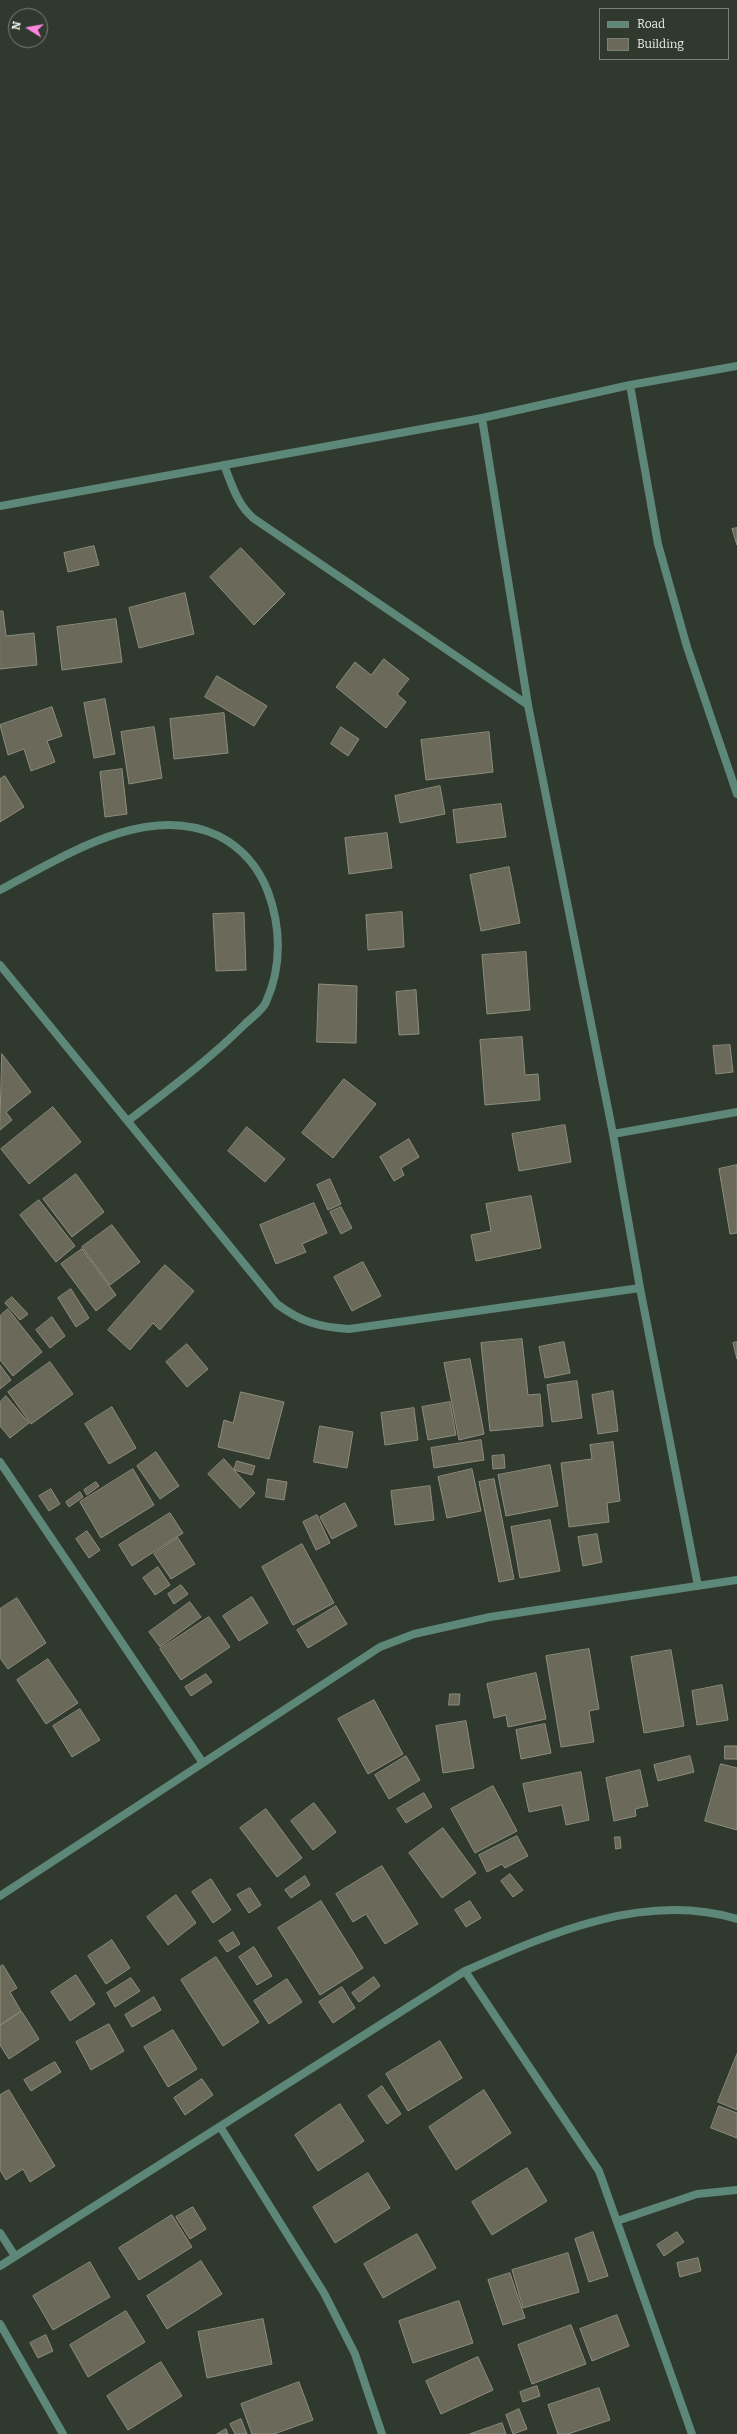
<!DOCTYPE html>
<html>
<head>
<meta charset="utf-8">
<style>
  body { margin:0 }
  #map { position:relative; width:737px; height:2434px; overflow:hidden; background:#30392d; font-family:Bitter,serif }
  canvas { display:block }
  .legend { position:absolute; left:599px; top:8px; width:130px; height:52px; box-sizing:border-box; background:#30392d; border:1px solid #7a8278; margin:0; padding:5px 7px; list-style:none; font-size:12px; color:#eaf0e8 }
  .legend li { display:flex; align-items:center; gap:8px; height:20px }
  .legend b { width:20px; border:1px solid #7a8278 }
  .north { position:absolute; left:8px; top:8px; width:40px; height:40px; box-sizing:border-box; background:#30392d; border:1px solid #7a8278; border-radius:50%; rotate:281deg; font-size:11px; font-weight:700; line-height:16px; text-align:center; color:#eaf0e8 }
  .north::after { content:''; display:block; margin:auto; width:14px; height:18px; background:#fd86e1; clip-path:polygon(50% 0,100% 100%,50% 72%,0 100%) }
</style>
</head>
<body>
<div id="map">
<canvas width="737" height="2434"></canvas>
<ul class="legend">
<li><b style="height:5px;background:#5d8778"></b>Road</li>
<li><b style="height:11px;background:#6b6a5a"></b>Building</li>
</ul>
<div class="north">N</div>
</div>
<script>
const c = document.querySelector('canvas').getContext('2d');
c.lineJoin = 'round';
function paint(path, color) { c.fillStyle = color; c.fill(path, 'evenodd'); }
function trace(path, color, width, dash) { c.strokeStyle = color; c.lineWidth = width; c.lineCap = dash ? 'butt' : 'round'; c.setLineDash(dash || []); c.stroke(path); }
const building = new Path2D(`
  M 737,528 L 737,545 L 732,529 Z
  M 94,546 L 99,565 L 68,572 L 64,553 Z
  M 241,548 L 285,594 L 254,625 L 210,577 Z
  M 185,593 L 194,634 L 139,648 L 129,608 Z
  M 0,611 L 3,611 L 6,636 L 34,633 L 37,665 L 0,669 Z
  M 116,619 L 122,662 L 62,670 L 57,627 Z
  M 384,659 L 409,679 L 397,694 L 406,702 L 386,728 L 336,687 L 355,662 L 371,675 Z
  M 217,676 L 267,706 L 254,726 L 205,697 Z
  M 105,699 L 115,754 L 94,758 L 84,703 Z
  M 52,707 L 62,736 L 47,741 L 55,762 L 31,771 L 24,749 L 8,755 L 0,725 Z
  M 224,713 L 228,753 L 174,759 L 170,719 Z
  M 154,727 L 162,778 L 129,784 L 121,732 Z
  M 341,727 L 359,739 L 348,756 L 331,744 Z
  M 489,732 L 493,772 L 426,780 L 421,740 Z
  M 122,769 L 127,814 L 105,817 L 100,772 Z
  M 5,776 L 24,807 L 0,822 L 0,779 Z
  M 440,786 L 445,814 L 400,823 L 395,796 Z
  M 501,804 L 506,837 L 457,843 L 453,810 Z
  M 387,833 L 392,868 L 349,874 L 345,838 Z
  M 509,867 L 520,923 L 481,931 L 470,875 Z
  M 402,912 L 404,947 L 368,950 L 366,915 Z
  M 244,913 L 246,970 L 216,971 L 213,914 Z
  M 526,952 L 530,1010 L 487,1014 L 482,955 Z
  M 319,984 L 357,986 L 356,1043 L 317,1042 Z
  M 416,990 L 419,1034 L 399,1035 L 396,992 Z
  M 522,1037 L 525,1075 L 538,1074 L 540,1100 L 485,1105 L 480,1040 Z
  M 730,1045 L 733,1072 L 716,1074 L 713,1046 Z
  M 2,1054 L 31,1092 L 6,1112 L 12,1120 L 0,1130 Z
  M 344,1079 L 376,1104 L 333,1158 L 302,1133 Z
  M 53,1107 L 81,1142 L 29,1184 L 1,1149 Z
  M 565,1125 L 571,1162 L 519,1171 L 512,1134 Z
  M 247,1127 L 285,1159 L 265,1182 L 228,1151 Z
  M 409,1139 L 419,1157 L 401,1168 L 404,1175 L 394,1181 L 380,1157 Z
  M 737,1165 L 737,1233 L 730,1234 L 719,1169 Z
  M 76,1174 L 104,1212 L 72,1237 L 43,1199 Z
  M 330,1179 L 341,1204 L 328,1210 L 317,1185 Z
  M 531,1196 L 541,1248 L 476,1261 L 471,1235 L 491,1231 L 486,1204 Z
  M 39,1200 L 75,1246 L 56,1262 L 20,1215 Z
  M 314,1203 L 327,1233 L 302,1244 L 306,1252 L 276,1264 L 260,1225 Z
  M 341,1207 L 352,1228 L 341,1234 L 330,1212 Z
  M 112,1225 L 140,1262 L 110,1285 L 82,1247 Z
  M 82,1249 L 116,1295 L 96,1311 L 61,1264 Z
  M 363,1262 L 381,1296 L 352,1311 L 334,1277 Z
  M 165,1265 L 194,1291 L 160,1330 L 153,1323 L 130,1350 L 108,1330 Z
  M 71,1289 L 89,1318 L 76,1327 L 58,1298 Z
  M 12,1297 L 28,1314 L 20,1320 L 5,1303 Z
  M 8,1309 L 42,1352 L 13,1376 L 0,1360 L 0,1316 Z
  M 52,1317 L 65,1336 L 50,1348 L 36,1330 Z
  M 522,1339 L 528,1395 L 540,1394 L 543,1426 L 490,1431 L 481,1343 Z
  M 564,1342 L 570,1373 L 545,1378 L 539,1347 Z
  M 737,1342 L 737,1359 L 733,1343 Z
  M 187,1344 L 208,1369 L 187,1387 L 166,1362 Z
  M 470,1359 L 484,1434 L 459,1440 L 444,1363 Z
  M 50,1362 L 73,1394 L 31,1424 L 8,1392 Z
  M 0,1365 L 11,1380 L 0,1389 Z
  M 577,1381 L 582,1418 L 552,1422 L 547,1385 Z
  M 613,1391 L 618,1431 L 598,1434 L 592,1395 Z
  M 241,1392 L 284,1402 L 269,1459 L 218,1447 L 224,1420 L 233,1423 Z
  M 6,1396 L 29,1423 L 10,1438 L 0,1426 L 0,1402 Z
  M 450,1402 L 456,1435 L 428,1440 L 422,1407 Z
  M 112,1407 L 136,1448 L 109,1464 L 85,1424 Z
  M 414,1408 L 418,1440 L 385,1445 L 381,1413 Z
  M 320,1426 L 353,1432 L 347,1468 L 314,1462 Z
  M 481,1440 L 484,1460 L 434,1468 L 431,1448 Z
  M 613,1442 L 620,1501 L 607,1503 L 609,1522 L 569,1527 L 561,1463 L 592,1459 L 590,1445 Z
  M 156,1452 L 179,1486 L 160,1499 L 137,1466 Z
  M 504,1455 L 505,1468 L 493,1469 L 492,1456 Z
  M 224,1459 L 255,1493 L 240,1508 L 208,1474 Z
  M 237,1461 L 255,1466 L 252,1475 L 234,1470 Z
  M 550,1465 L 558,1506 L 506,1516 L 498,1475 Z
  M 133,1469 L 154,1505 L 101,1538 L 80,1502 Z
  M 472,1469 L 481,1511 L 447,1518 L 438,1477 Z
  M 268,1479 L 287,1482 L 284,1500 L 266,1497 Z
  M 494,1479 L 514,1579 L 499,1582 L 479,1482 Z
  M 96,1482 L 99,1486 L 87,1495 L 84,1490 Z
  M 430,1486 L 434,1520 L 395,1525 L 391,1491 Z
  M 51,1489 L 60,1504 L 49,1511 L 39,1496 Z
  M 80,1492 L 83,1497 L 69,1507 L 66,1502 Z
  M 345,1503 L 357,1526 L 332,1539 L 320,1517 Z
  M 170,1513 L 183,1533 L 132,1566 L 119,1545 Z
  M 317,1515 L 330,1543 L 316,1550 L 303,1522 Z
  M 550,1520 L 560,1571 L 520,1578 L 511,1527 Z
  M 87,1531 L 100,1550 L 89,1558 L 76,1539 Z
  M 597,1534 L 602,1562 L 583,1566 L 578,1537 Z
  M 178,1538 L 195,1564 L 171,1579 L 154,1554 Z
  M 302,1544 L 334,1603 L 293,1625 L 262,1567 Z
  M 158,1567 L 170,1585 L 155,1595 L 143,1578 Z
  M 181,1585 L 188,1594 L 174,1604 L 168,1594 Z
  M 252,1597 L 268,1623 L 239,1641 L 223,1616 Z
  M 17,1598 L 46,1643 L 8,1669 L 0,1658 L 0,1609 Z
  M 190,1602 L 201,1617 L 160,1647 L 149,1632 Z
  M 336,1606 L 347,1624 L 308,1648 L 297,1630 Z
  M 209,1617 L 230,1647 L 181,1680 L 160,1649 Z
  M 589,1649 L 599,1709 L 589,1711 L 594,1742 L 561,1747 L 546,1656 Z
  M 671,1650 L 684,1726 L 644,1733 L 631,1657 Z
  M 48,1659 L 78,1703 L 46,1724 L 17,1680 Z
  M 536,1673 L 546,1719 L 508,1727 L 506,1715 L 494,1718 L 487,1684 Z
  M 206,1674 L 212,1682 L 191,1696 L 185,1687 Z
  M 722,1685 L 728,1720 L 697,1725 L 692,1691 Z
  M 450,1694 L 460,1694 L 459,1705 L 449,1705 Z
  M 374,1700 L 403,1754 L 368,1774 L 338,1719 Z
  M 80,1709 L 100,1740 L 72,1757 L 53,1726 Z
  M 466,1721 L 474,1768 L 443,1773 L 436,1726 Z
  M 545,1724 L 551,1753 L 521,1759 L 516,1730 Z
  M 725,1746 L 737,1746 L 737,1759 L 725,1759 Z
  M 406,1756 L 420,1780 L 389,1799 L 375,1775 Z
  M 690,1756 L 694,1772 L 658,1781 L 654,1765 Z
  M 721,1764 L 737,1768 L 737,1830 L 705,1821 Z
  M 640,1770 L 648,1806 L 635,1809 L 636,1816 L 614,1821 L 606,1778 Z
  M 581,1772 L 589,1820 L 566,1825 L 562,1805 L 529,1812 L 523,1784 Z
  M 493,1786 L 517,1831 L 475,1853 L 451,1809 Z
  M 424,1793 L 432,1807 L 406,1823 L 397,1809 Z
  M 314,1803 L 336,1832 L 313,1850 L 291,1821 Z
  M 266,1809 L 302,1858 L 277,1877 L 240,1828 Z
  M 443,1828 L 476,1873 L 442,1898 L 409,1853 Z
  M 517,1836 L 528,1856 L 505,1868 L 502,1864 L 487,1872 L 479,1855 Z
  M 615,1837 L 620,1837 L 621,1848 L 616,1849 Z
  M 382,1866 L 418,1924 L 385,1944 L 366,1914 L 353,1922 L 336,1894 Z
  M 510,1874 L 523,1890 L 513,1897 L 501,1881 Z
  M 305,1876 L 310,1885 L 291,1898 L 285,1890 Z
  M 211,1879 L 231,1910 L 213,1923 L 192,1892 Z
  M 250,1888 L 261,1905 L 249,1913 L 237,1895 Z
  M 176,1895 L 196,1923 L 168,1945 L 147,1917 Z
  M 321,1901 L 363,1968 L 320,1995 L 278,1928 Z
  M 470,1901 L 481,1918 L 466,1927 L 455,1910 Z
  M 233,1932 L 240,1944 L 227,1952 L 219,1941 Z
  M 112,1940 L 130,1968 L 106,1984 L 88,1956 Z
  M 254,1947 L 272,1976 L 257,1985 L 239,1957 Z
  M 216,1957 L 259,2022 L 223,2046 L 181,1980 Z
  M 3,1965 L 17,1988 L 10,1992 L 21,2011 L 0,2025 L 0,1967 Z
  M 76,1975 L 95,2004 L 70,2021 L 51,1992 Z
  M 374,1977 L 380,1986 L 359,2002 L 352,1993 Z
  M 131,1978 L 140,1991 L 115,2007 L 107,1993 Z
  M 287,1979 L 302,2002 L 269,2024 L 254,2001 Z
  M 342,1987 L 355,2008 L 333,2023 L 319,2002 Z
  M 154,1997 L 161,2010 L 132,2027 L 125,2015 Z
  M 22,2012 L 39,2039 L 9,2059 L 0,2045 L 0,2026 Z
  M 109,2024 L 124,2051 L 91,2070 L 76,2042 Z
  M 173,2030 L 197,2069 L 168,2087 L 144,2047 Z
  M 440,2041 L 462,2078 L 408,2111 L 386,2074 Z
  M 737,2054 L 737,2110 L 718,2102 Z
  M 55,2062 L 61,2072 L 31,2091 L 24,2080 Z
  M 202,2079 L 213,2095 L 185,2115 L 174,2098 Z
  M 382,2086 L 401,2114 L 387,2124 L 368,2096 Z
  M 9,2090 L 55,2166 L 30,2182 L 23,2169 L 6,2180 L 0,2170 L 0,2095 Z
  M 484,2090 L 511,2133 L 456,2170 L 429,2127 Z
  M 340,2104 L 364,2141 L 318,2171 L 295,2135 Z
  M 719,2106 L 737,2113 L 737,2138 L 711,2128 Z
  M 527,2168 L 547,2201 L 492,2235 L 472,2202 Z
  M 368,2173 L 390,2208 L 335,2243 L 313,2207 Z
  M 193,2207 L 206,2229 L 190,2239 L 176,2217 Z
  M 172,2215 L 192,2247 L 139,2280 L 119,2248 Z
  M 593,2232 L 608,2276 L 589,2282 L 575,2239 Z
  M 677,2232 L 684,2242 L 664,2256 L 657,2245 Z
  M 417,2234 L 436,2268 L 383,2298 L 364,2264 Z
  M 568,2253 L 579,2292 L 523,2308 L 512,2270 Z
  M 698,2258 L 701,2271 L 680,2277 L 677,2263 Z
  M 201,2261 L 222,2294 L 167,2329 L 147,2296 Z
  M 90,2262 L 110,2297 L 53,2330 L 33,2296 Z
  M 510,2273 L 525,2318 L 503,2325 L 488,2280 Z
  M 459,2301 L 473,2343 L 413,2363 L 399,2321 Z
  M 126,2311 L 145,2342 L 88,2377 L 70,2345 Z
  M 617,2315 L 629,2346 L 592,2361 L 580,2329 Z
  M 263,2319 L 272,2364 L 207,2378 L 198,2332 Z
  M 571,2325 L 586,2364 L 532,2384 L 518,2345 Z
  M 46,2335 L 53,2351 L 38,2358 L 30,2343 Z
  M 478,2357 L 493,2390 L 441,2414 L 426,2381 Z
  M 161,2362 L 182,2396 L 128,2430 L 107,2396 Z
  M 299,2382 L 313,2420 L 274,2434 L 252,2434 L 241,2404 Z
  M 537,2386 L 540,2396 L 523,2402 L 520,2392 Z
  M 599,2388 L 610,2420 L 568,2434 L 558,2434 L 548,2405 Z
  M 519,2409 L 527,2429 L 513,2434 L 506,2415 Z
  M 241,2419 L 247,2434 L 235,2434 L 230,2424 Z
  M 502,2423 L 506,2434 L 470,2434 Z
  M 226,2429 L 228,2434 L 217,2434 Z`);
const minor = new Path2D(`
  M 630,385 L 658,544 L 687,647 L 737,794
  M 482,418 L 528,705 L 613,1134 L 640,1288 L 698,1586
  M 224,465 C 232,485 237,504 253,518 L 528,705
  M 0,890 C 63,857 147,801 219,836 C 242,848 259,868 268,892 C 281,927 282,967 266,1002 C 263,1010 252,1017 245,1024 C 209,1060 168,1090 128,1121
  M 0,965 L 277,1304 C 301,1322 319,1327 349,1329 L 640,1288
  M 613,1134 L 737,1112
  M 0,1462 L 203,1763
  M 0,1896 L 380,1647 L 414,1634 L 490,1617 L 737,1580
  M 465,1971 L 599,2171 L 692,2434
  M 221,2128 L 324,2293 L 355,2354 L 382,2434
  M 617,2221 L 697,2194 L 737,2190
  M 0,2233 L 15,2256
  M 0,2266 L 465,1971 C 548,1934 644,1891 737,1919
  M 0,2324 L 63,2434`);
const tertiary = new Path2D(`
  M 0,506 L 482,418 L 630,385 L 737,366`);
paint(building, '#6b6a5a');
trace(building, '#8d8d7c', 1);
trace(minor, '#5d8778', 8);
trace(tertiary, '#5d8778', 8);
</script>
</body>
</html>
